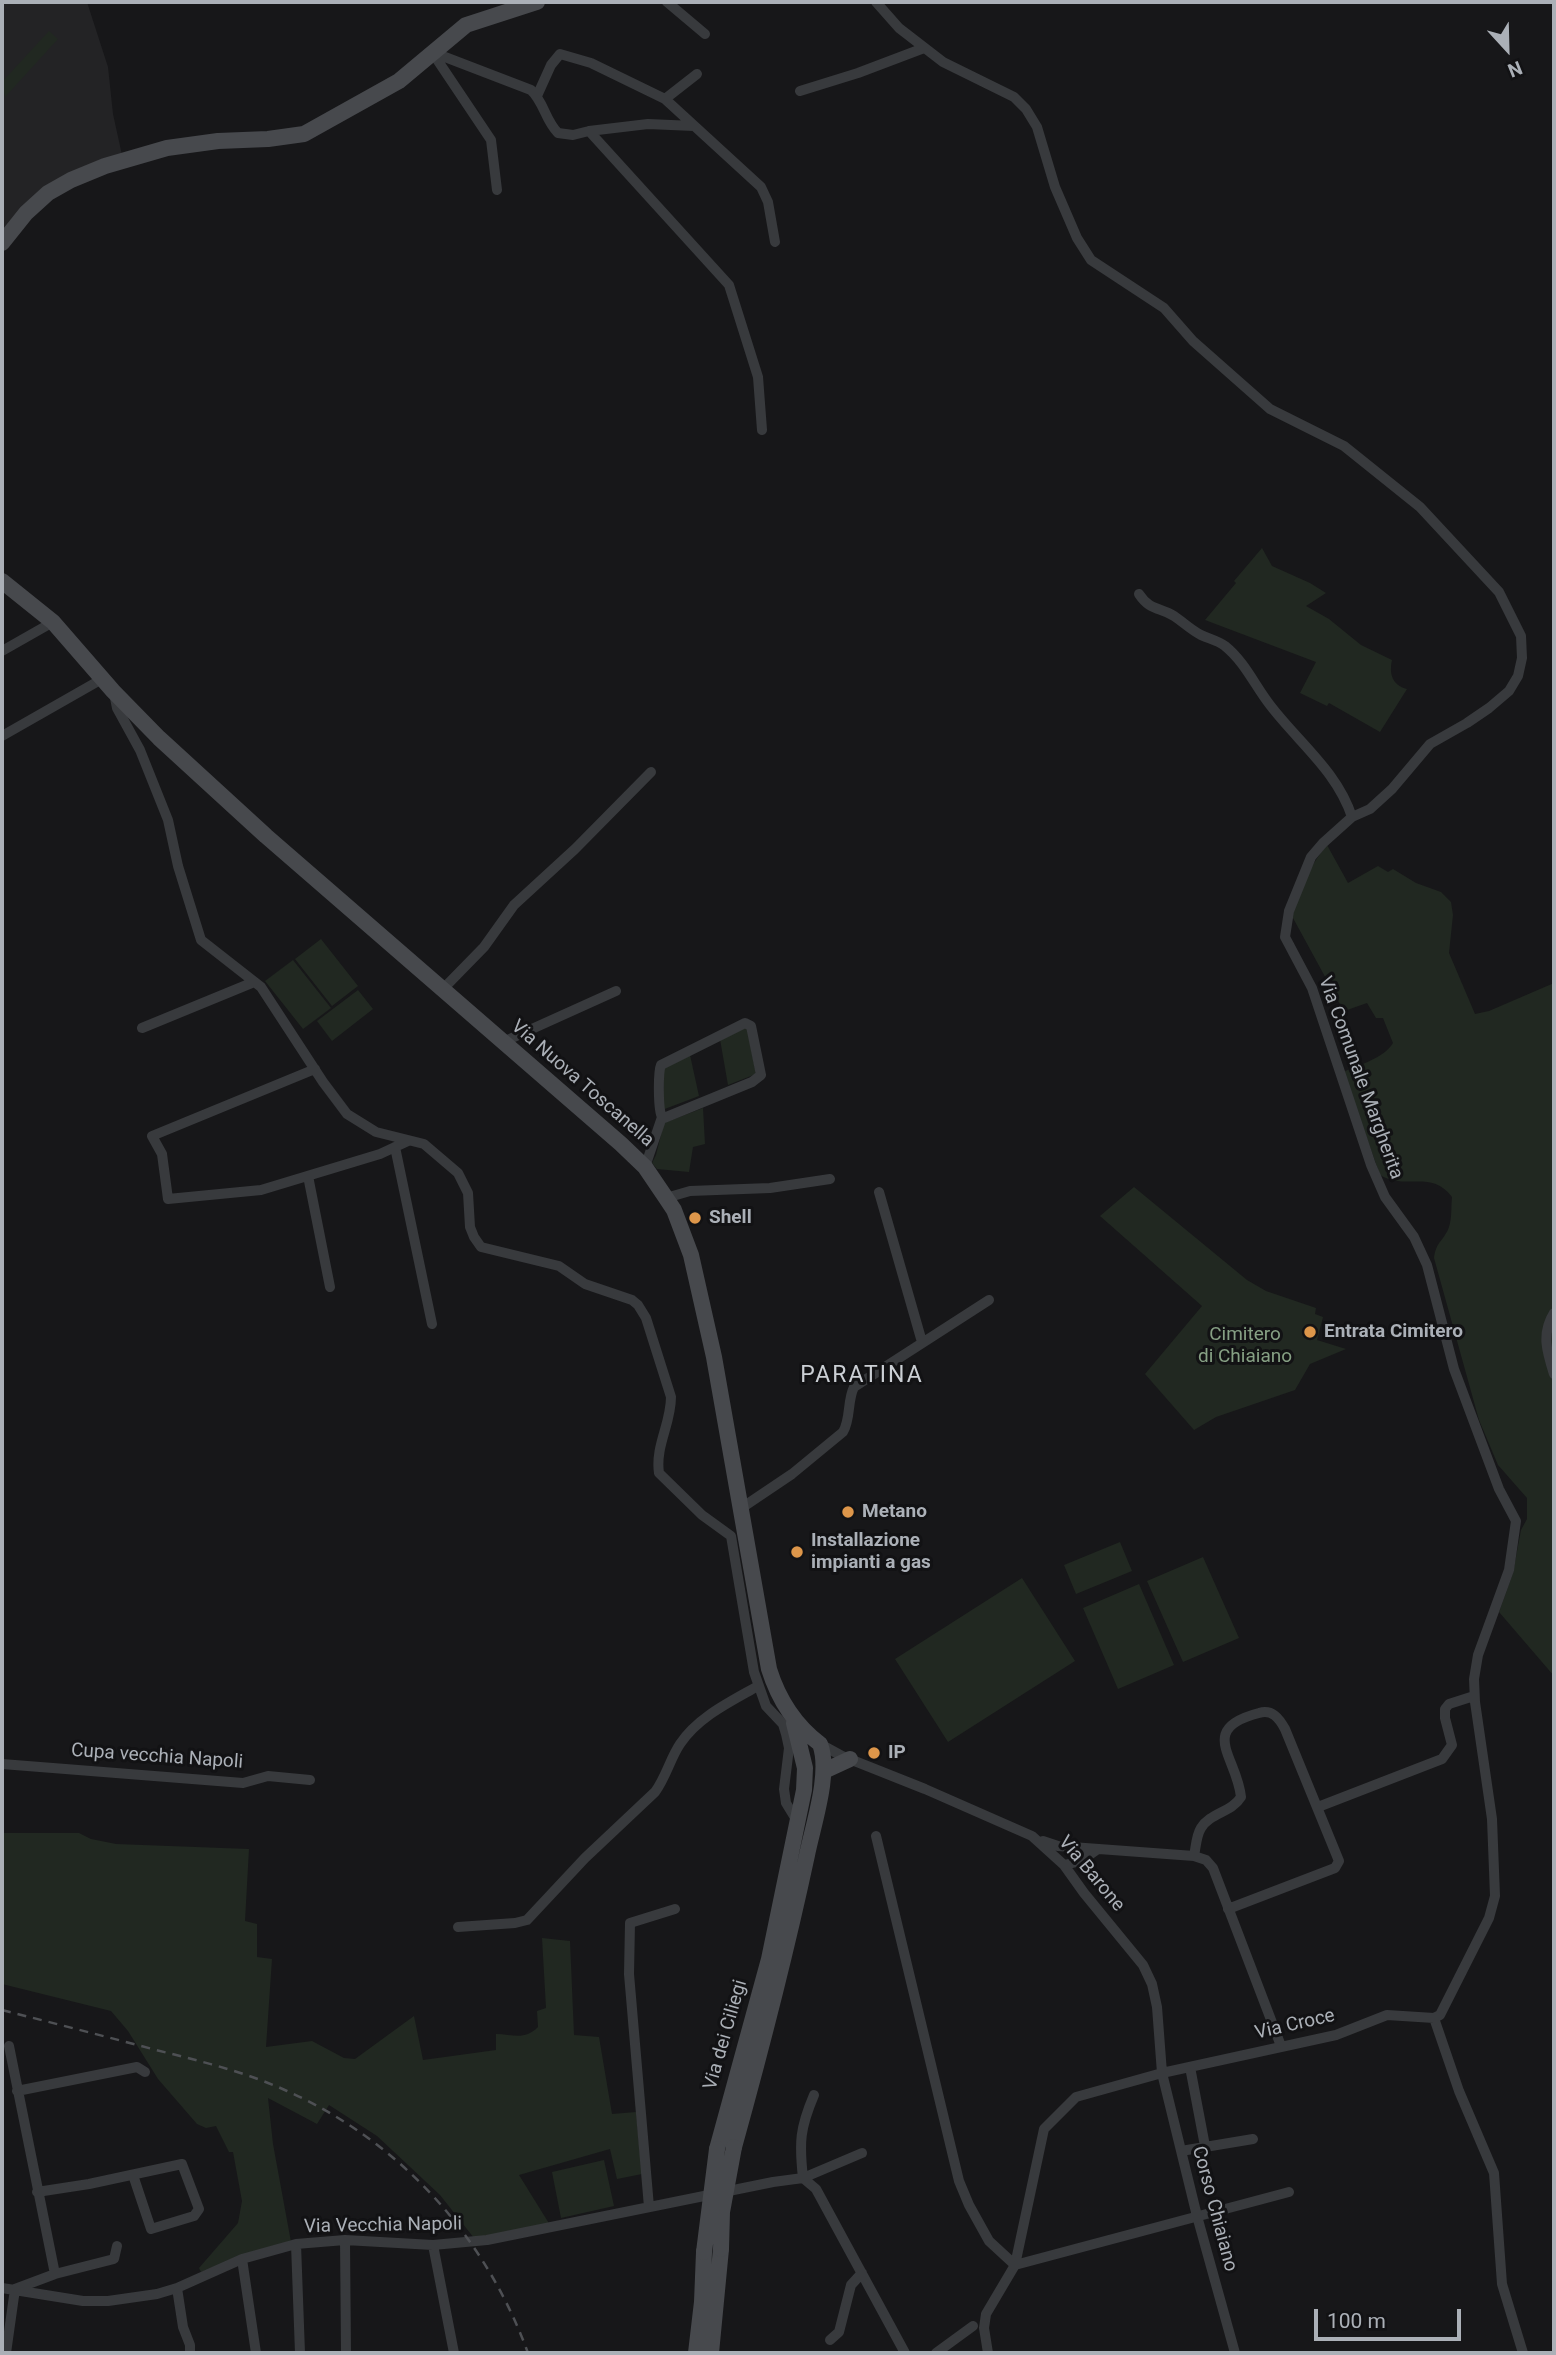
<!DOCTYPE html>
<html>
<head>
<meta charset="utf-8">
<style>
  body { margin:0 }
  #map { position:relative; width:1556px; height:2355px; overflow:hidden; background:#171719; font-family:Roboto,sans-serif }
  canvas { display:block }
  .frame { position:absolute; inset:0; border:4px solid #abb0b7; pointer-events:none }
  .north { position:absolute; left:1472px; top:14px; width:70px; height:70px; -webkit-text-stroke:5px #121214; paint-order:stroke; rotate:158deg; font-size:19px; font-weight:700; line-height:28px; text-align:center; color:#abb0b7 }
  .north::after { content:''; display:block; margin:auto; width:24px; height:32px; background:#abb0b7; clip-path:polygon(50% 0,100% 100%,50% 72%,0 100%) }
  .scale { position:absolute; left:1314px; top:2309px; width:147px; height:32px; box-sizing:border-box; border:4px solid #abb0b7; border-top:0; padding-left:9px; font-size:21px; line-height:24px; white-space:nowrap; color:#abb0b7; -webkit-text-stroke:5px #121214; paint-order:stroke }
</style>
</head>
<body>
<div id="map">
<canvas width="1556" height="2355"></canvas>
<div class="frame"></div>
<div class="north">N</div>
<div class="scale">100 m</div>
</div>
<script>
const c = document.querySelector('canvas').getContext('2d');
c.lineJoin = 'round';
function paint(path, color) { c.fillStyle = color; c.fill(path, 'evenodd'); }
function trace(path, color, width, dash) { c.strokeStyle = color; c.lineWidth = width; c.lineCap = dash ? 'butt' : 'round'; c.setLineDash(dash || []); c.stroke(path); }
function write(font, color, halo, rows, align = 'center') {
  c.font = font + ' Roboto,sans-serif'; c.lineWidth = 6; c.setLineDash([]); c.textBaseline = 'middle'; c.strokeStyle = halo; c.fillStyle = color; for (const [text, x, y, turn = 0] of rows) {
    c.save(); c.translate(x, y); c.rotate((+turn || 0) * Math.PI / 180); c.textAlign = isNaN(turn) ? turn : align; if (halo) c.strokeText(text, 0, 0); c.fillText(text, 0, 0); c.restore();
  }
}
const built = new Path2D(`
  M 2,2 L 87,2 L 108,67 L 113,114 L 122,155 L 66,177 L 2,236 Z`);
const green = new Path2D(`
  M 49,31 L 58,39 L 5,97 L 2,82 Z
  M 1262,548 L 1272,566 L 1310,583 L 1326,593 L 1306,606 L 1329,619 L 1361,645 L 1392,660 C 1389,674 1392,685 1407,689 L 1380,732 L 1329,703 L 1327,706 L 1300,693 L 1316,662 L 1205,620 L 1236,583 L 1234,581 Z
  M 1327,845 L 1348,883 L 1378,866 L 1388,872 L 1393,869 L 1416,883 L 1441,892 L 1451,902 L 1453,915 L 1449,953 L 1475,1014 L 1489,1011 L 1554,983 L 1554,1676 L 1499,1612 L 1513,1573 L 1521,1530 L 1527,1519 L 1527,1498 L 1498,1465 L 1479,1420 L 1434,1258 C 1436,1241 1444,1241 1449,1227 C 1452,1218 1451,1207 1452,1197 C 1431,1169 1407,1191 1380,1175 L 1343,1072 C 1359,1065 1384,1058 1393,1043 L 1383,1018 L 1376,1018 L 1367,1003 L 1347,1010 L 1341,1006 L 1293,918 C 1293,898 1313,861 1327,845 Z
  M 321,939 L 358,986 L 332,1006 L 295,959 Z
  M 293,960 L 331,1008 L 303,1029 L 265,981 Z
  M 358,990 L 373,1009 L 332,1041 L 317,1021 Z
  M 747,1027 L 756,1074 L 728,1085 L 720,1039 Z
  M 690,1055 L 699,1096 L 662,1110 L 664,1085 L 662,1069 Z
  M 703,1108 L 705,1144 L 693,1147 L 689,1172 L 657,1169 L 652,1163 L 656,1155 L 664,1123 Z
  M 1134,1187 L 1247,1280 L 1266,1291 L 1316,1308 L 1315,1314 L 1323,1317 L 1317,1340 L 1346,1349 L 1310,1364 L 1295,1390 L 1216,1417 L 1194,1430 L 1145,1374 L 1202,1306 L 1100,1216 Z
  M 1120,1542 L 1132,1571 L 1076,1594 L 1064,1565 Z
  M 1203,1557 L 1239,1638 L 1183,1662 L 1147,1581 Z
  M 1022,1578 L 1075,1661 L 948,1742 L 895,1659 Z
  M 1139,1584 L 1174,1665 L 1118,1689 L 1083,1608 Z
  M 2,1833 L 79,1833 L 91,1839 L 116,1844 L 249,1849 L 245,1921 L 257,1924 L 257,1957 L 272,1959 L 266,2047 L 312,2041 L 344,2058 L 355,2059 L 414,2016 L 423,2060 L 496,2050 L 496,2034 C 513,2034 524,2041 538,2027 L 537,2011 L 546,2008 L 542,1938 L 570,1941 L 574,2035 L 599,2037 L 612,2114 L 636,2112 L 642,2174 L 617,2179 L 610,2149 L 519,2175 L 550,2225 L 474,2238 L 440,2195 L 377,2136 L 329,2105 L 317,2124 L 268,2098 L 273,2144 L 291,2242 L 201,2272 L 199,2268 L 238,2223 L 242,2201 L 233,2152 L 229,2152 L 216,2126 L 206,2128 L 197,2124 L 158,2079 L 128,2031 L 111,2011 L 2,1984 Z
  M 604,2160 L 614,2206 L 561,2218 L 552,2172 Z`);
const street = new Path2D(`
  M 667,2 L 705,34
  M 876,2 L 899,28 L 943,62 L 1014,97 L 1026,109 L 1037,127 L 1055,187 L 1077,238 L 1091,260 L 1164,308 L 1193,341 L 1270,409 L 1344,446 L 1420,507 L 1499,592 L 1521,636 L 1522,658 L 1518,676 L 1509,691 L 1489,708 L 1467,723 L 1430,744 L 1392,789 L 1370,809 L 1352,817 L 1323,843 L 1311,857 L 1289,911 L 1285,937 L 1312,988 L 1371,1165 L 1385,1197 L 1414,1237 L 1427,1265 L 1454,1369 L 1499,1489 L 1516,1521 L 1509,1570 L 1478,1655 L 1474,1679 L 1475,1702 L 1492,1819 L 1495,1896 L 1489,1918 L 1440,2015 L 1434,2018
  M 432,52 L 531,90 C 544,102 545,120 558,133 L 573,135 L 589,131 L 648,124 L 694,126
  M 432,52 L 491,140 L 497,190
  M 800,91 L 858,73 L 924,48
  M 537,96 L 551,65 L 560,54 L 591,63 L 665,99 L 697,74
  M 665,99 L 761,187 L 768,202 L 775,242
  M 589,131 L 729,285 L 758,377 L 762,430
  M 1139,594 C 1150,611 1160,607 1174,616 C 1183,622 1191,630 1201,635 C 1209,639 1217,640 1225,646 C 1245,662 1255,686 1270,705 C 1299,743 1337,771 1352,817
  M 2,651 L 53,622
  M 114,693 L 117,708 L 140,750 L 168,820 L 178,866 L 201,940 L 261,987 L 323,1082 L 347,1114 L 376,1132 L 424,1144 L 458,1173 L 468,1193 L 470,1227 L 474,1237 L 481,1247 L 559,1266 L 585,1284 L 632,1300 L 638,1305 L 646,1318 L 671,1397 C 671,1424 655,1446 659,1473 L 702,1515 L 731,1536 L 754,1672 L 766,1706 L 783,1724 L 786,1734 L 789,1748 L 784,1789 L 786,1803 L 797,1821
  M 2,736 L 102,679
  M 442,990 L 484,947 L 514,905 L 575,849 L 651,772
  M 745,1023 L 751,1026 L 761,1075 L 752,1082 L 664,1118 L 662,1117 C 658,1110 658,1072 661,1065 Z
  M 142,1028 L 254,982
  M 503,1042 L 616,991
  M 315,1069 L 152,1136 L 162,1154 L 168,1199 L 261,1190 L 380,1154 L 408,1141
  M 395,1147 L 432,1324
  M 645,1167 L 662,1117
  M 308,1176 L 330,1287
  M 879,1192 L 922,1342
  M 666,1198 L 690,1191 L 770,1188 L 830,1179
  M 1554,1313 C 1541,1334 1547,1352 1554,1374
  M 740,1509 L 792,1474 L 843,1432 C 851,1419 847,1401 854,1387 L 989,1300
  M 820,1744 L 842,1756 L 925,1789 L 1032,1836 L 1064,1865 L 1084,1893 L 1143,1965 L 1152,1984 L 1157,2007 L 1162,2073 L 1197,2216 L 1235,2353
  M 2,1764 L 243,1783 L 268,1776 L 310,1780
  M 1318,1807 L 1442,1759 L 1452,1745 L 1445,1718 L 1445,1709 L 1449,1704 L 1474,1696
  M 876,1836 L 959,2181 L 969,2205 L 989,2241 L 1015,2265 L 1289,2192
  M 1043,1841 L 1058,1846 L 1194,1856 L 1206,1860 L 1213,1868 L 1281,2046
  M 1194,1856 C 1196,1847 1196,1836 1201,1828 C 1210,1813 1232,1812 1241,1797 C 1237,1757 1197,1729 1259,1713 C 1272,1709 1279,1718 1285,1729 L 1339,1861 L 1335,1868 L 1228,1909
  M 1064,1865 L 1081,1861 L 1098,1849
  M 458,1927 L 515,1923 L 527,1920 L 585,1858 L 655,1792 C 666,1777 670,1759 680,1744 C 698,1717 730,1702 758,1686
  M 1434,2018 L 1459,2091 L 1494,2173 L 1502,2284 L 1523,2353
  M 9,2046 L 55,2274
  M 1190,2067 L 1205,2146
  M 17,2091 L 137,2067 L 145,2072
  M 814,2095 C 800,2128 799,2142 803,2178 L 816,2189 L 905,2353
  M 1181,2151 L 1253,2139
  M 37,2192 L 89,2184 L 182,2164 L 199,2209 L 194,2216 L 151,2229 L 133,2175
  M 649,2207 L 629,1974 L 630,1923 L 675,1909
  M 345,2240 L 346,2353
  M 296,2244 L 300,2353
  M 433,2245 L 454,2353
  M 242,2259 L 256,2353
  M 2,2288 L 83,2301 L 108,2301 L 157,2294 L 177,2288 L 242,2259 L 296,2244 L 345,2240 L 433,2245 L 487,2240 L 773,2182 L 803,2178 L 862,2153
  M 177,2288 L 183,2327 L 190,2345 L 190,2353
  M 15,2289 L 55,2274 L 114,2259 L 117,2246
  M 830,2340 L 839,2332 L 851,2285 L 862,2273
  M 6,2353 L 15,2289
  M 936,2353 L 973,2326
  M 988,2353 L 984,2328 L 986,2314 L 1015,2265 L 1044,2129 L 1076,2097 L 1162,2073 L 1336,2035 L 1387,2015 L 1434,2018`);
const secondary = new Path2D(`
  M 2,243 L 26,213 L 48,193 L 71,180 L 105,166 L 167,148 L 218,141 L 268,139 L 304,134 L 399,81 L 466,25 L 537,2
  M 2,581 L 53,622 L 113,691 L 159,738 L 266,836 L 621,1144 L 645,1167 L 666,1198 L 674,1210 L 691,1255 L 714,1357 L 769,1669 C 778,1698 795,1725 820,1744
  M 824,1771 L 850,1759
  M 734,2147 C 761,2050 786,1953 807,1855 C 813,1825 831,1773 820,1744
  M 717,2149 L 769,1959 L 804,1790 L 805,1768 L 794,1723
  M 696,2353 L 702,2302 L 704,2252
  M 711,2353 L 721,2249`);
const rail = new Path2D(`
  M 2,2010 C 53,2023 104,2036 156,2050 C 200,2061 246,2072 287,2091 C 401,2142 485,2236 528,2353`);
const secondaryBridge = new Path2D(`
  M 721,2249 L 722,2212 L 734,2147
  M 704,2252 L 717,2149`);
const markers = [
  [695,1218,7,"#dd964a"],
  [1310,1332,7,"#dd964a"],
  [848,1512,7,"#dd964a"],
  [797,1552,7,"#dd964a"],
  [874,1753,7,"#dd964a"]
];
const streetNames = [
  ["Via Comunale Margherita",1360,1078,70],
  ["Via Nuova Toscanella",582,1084,41],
  ["Cupa vecchia Napoli",157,1757,4],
  ["Via Barone",1091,1874,50],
  ["Via Croce",1295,2025,-13],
  ["Via dei Ciliegi",726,2035,-74],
  ["Corso Chiaiano",1214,2209,75],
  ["Via Vecchia Napoli",383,2226,-1]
];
const poiNames = [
  ["Shell",709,1218],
  ["Entrata Cimitero",1324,1332],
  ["Metano",862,1512],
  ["Installazione",811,1541],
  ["impianti a gas",811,1563],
  ["IP",888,1753]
];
const parkNames = [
  ["Cimitero",1245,1335],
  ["di Chiaiano",1245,1357]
];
const quarterNames = [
  ["PARATINA",862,1376]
];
paint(built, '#232325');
paint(green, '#212821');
trace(street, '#383a3d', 10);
trace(secondary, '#47494d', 16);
trace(rail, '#4e5054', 2.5, [9, 7]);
trace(secondaryBridge, '#47494d', 16);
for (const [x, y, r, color] of markers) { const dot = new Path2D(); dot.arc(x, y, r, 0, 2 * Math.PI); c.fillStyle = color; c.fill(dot); trace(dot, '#121214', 2.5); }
write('19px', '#abb0b7', '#121214', streetNames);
write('bold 19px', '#abb0b7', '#121214', poiNames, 'left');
write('19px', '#86a084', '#121214', parkNames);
c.letterSpacing = '2px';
write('23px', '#cbcfd4', '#121214', quarterNames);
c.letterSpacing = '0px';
</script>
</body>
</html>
